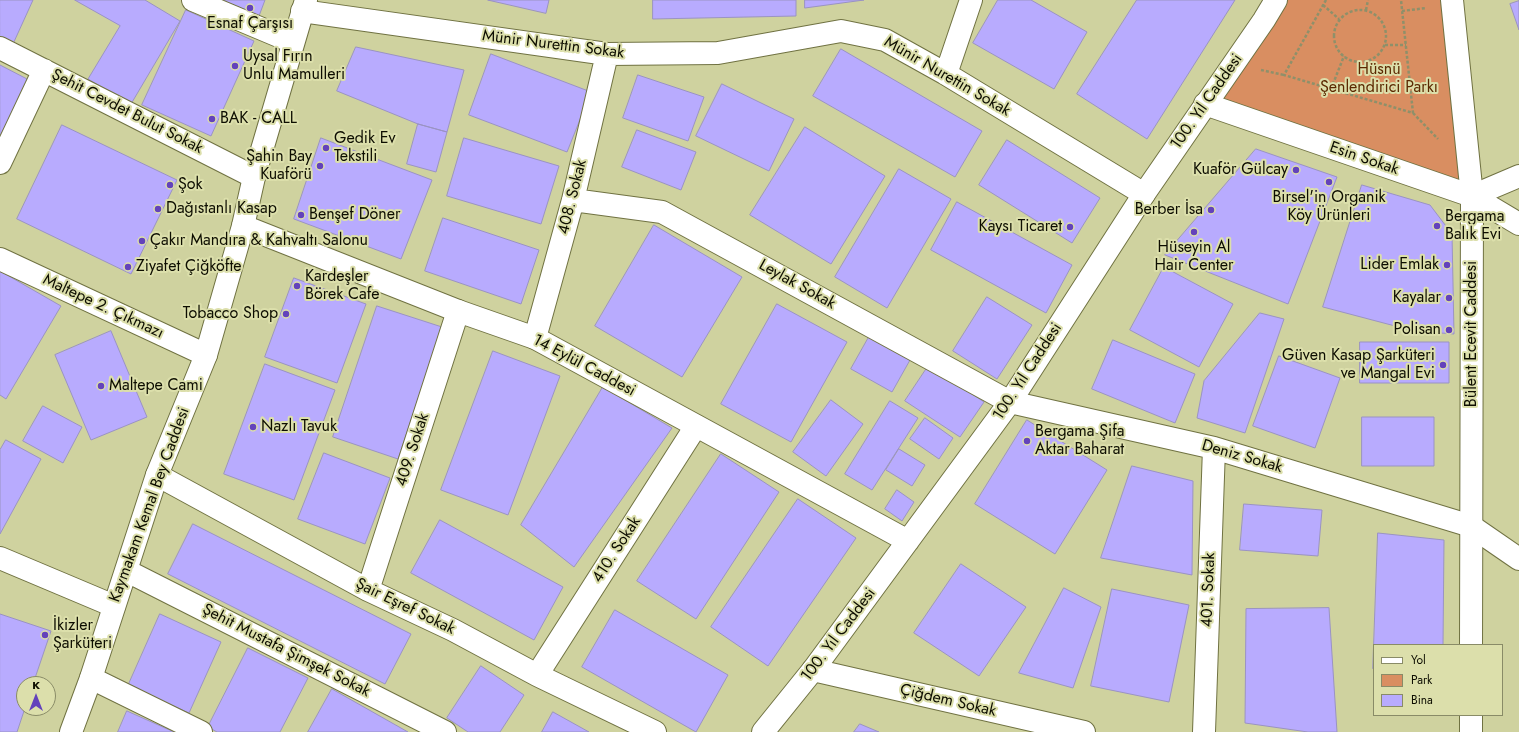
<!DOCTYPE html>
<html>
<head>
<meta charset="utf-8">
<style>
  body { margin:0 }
  #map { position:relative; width:1519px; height:732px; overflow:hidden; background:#cfd29f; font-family:Jost,sans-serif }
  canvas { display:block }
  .legend { position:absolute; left:1373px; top:644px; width:130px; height:72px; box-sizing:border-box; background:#dcdfab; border:1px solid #898b67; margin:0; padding:5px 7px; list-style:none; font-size:12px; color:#0d0d00 }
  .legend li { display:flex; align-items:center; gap:8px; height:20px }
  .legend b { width:20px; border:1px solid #898b67 }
  .north { position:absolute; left:16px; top:676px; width:40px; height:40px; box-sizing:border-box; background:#dcdfab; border:1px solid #898b67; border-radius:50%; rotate:0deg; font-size:11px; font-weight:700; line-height:16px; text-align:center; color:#0d0d00 }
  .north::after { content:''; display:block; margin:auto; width:14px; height:18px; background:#6342bb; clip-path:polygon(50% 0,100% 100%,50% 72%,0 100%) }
</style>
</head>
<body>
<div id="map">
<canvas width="1519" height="732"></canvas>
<ul class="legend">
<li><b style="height:5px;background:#fff"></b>Yol</li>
<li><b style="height:11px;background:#d98e61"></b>Park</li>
<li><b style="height:11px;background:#b8abfe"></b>Bina</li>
</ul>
<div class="north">K</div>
</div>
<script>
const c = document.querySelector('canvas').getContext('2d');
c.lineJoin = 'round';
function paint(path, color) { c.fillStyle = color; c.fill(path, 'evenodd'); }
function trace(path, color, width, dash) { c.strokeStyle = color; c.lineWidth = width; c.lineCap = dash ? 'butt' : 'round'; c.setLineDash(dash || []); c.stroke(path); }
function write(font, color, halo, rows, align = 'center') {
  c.font = font + ' Jost,sans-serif'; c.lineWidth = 4; c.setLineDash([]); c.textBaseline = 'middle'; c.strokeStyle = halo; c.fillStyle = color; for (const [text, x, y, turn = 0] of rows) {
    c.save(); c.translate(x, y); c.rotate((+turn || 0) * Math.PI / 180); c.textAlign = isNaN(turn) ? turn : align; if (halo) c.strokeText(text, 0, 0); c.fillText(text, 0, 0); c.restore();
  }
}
const green = new Path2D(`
  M 1276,0 L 1452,0 L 1472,196 L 1205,104 Z`);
const building = new Path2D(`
  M 0,0 L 33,0 L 13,44 L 0,38 Z
  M 75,0 L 145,0 L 180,21 L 131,104 L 88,79 L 120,26 Z
  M 218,0 L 265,0 L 259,16 Z
  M 488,0 L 549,0 L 546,13 Z
  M 653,0 L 796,0 L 796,16 L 653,19 Z
  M 805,0 L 864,0 L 805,8 Z
  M 998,0 L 1031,0 L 1087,32 L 1054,89 L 973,43 Z
  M 1137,0 L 1235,0 L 1147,139 L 1077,94 Z
  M 1519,1 L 1519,30 L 1510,4 Z
  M 186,10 L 254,41 L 211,136 L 142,105 Z
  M 356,47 L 464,70 L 447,132 L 418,124 L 337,91 Z
  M 841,49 L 982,131 L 955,177 L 813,96 Z
  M 491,54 L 591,92 L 567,152 L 469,115 Z
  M 0,65 L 29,80 L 0,136 Z
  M 638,75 L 704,97 L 688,141 L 623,118 Z
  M 722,84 L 794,119 L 769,171 L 696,136 Z
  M 418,124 L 447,132 L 436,172 L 407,164 Z
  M 62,125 L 177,180 L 131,274 L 17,219 Z
  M 805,127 L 885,176 L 831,264 L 750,215 Z
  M 637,130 L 696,152 L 681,190 L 622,167 Z
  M 321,138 L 432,180 L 401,259 L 294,219 Z
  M 464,138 L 559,166 L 541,224 L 447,196 Z
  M 1007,140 L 1100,198 L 1072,243 L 979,185 Z
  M 1256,149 L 1337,177 L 1288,304 L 1165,255 Z
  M 899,169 L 951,199 L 887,308 L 835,277 Z
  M 1362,185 L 1430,205 L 1452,234 L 1454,334 L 1414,331 L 1323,307 Z
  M 957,202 L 1072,265 L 1046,313 L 931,250 Z
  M 443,218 L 539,250 L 521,304 L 425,271 Z
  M 654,225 L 742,277 L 682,377 L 595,326 Z
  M 1164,267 L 1233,304 L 1199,367 L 1130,330 Z
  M 0,271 L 61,306 L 6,399 L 0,395 Z
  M 294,278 L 366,304 L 337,383 L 265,357 Z
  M 987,297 L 1032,325 L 997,379 L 953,351 Z
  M 777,304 L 847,342 L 791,442 L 721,404 Z
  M 377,306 L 442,327 L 398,459 L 333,437 Z
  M 1260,313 L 1284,319 L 1245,433 L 1197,418 L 1204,381 Z
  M 111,331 L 147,417 L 91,440 L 55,355 Z
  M 869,337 L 910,360 L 892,392 L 851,369 Z
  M 1113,340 L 1195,374 L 1175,423 L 1092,389 Z
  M 1360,342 L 1449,342 L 1449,383 L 1360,383 Z
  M 493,351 L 560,376 L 508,515 L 441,490 Z
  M 1279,356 L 1340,378 L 1315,448 L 1253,426 Z
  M 265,364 L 335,390 L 294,500 L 224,474 Z
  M 929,365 L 984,402 L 960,437 L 905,401 Z
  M 603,387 L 672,428 L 574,567 L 521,525 Z
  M 831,400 L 863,424 L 826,476 L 793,452 Z
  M 890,401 L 918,418 L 872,490 L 845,474 Z
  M 43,406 L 82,427 L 63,463 L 23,441 Z
  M 1362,417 L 1434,417 L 1434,466 L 1362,466 Z
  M 925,418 L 953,438 L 939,459 L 910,439 Z
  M 1027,420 L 1107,470 L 1055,554 L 975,504 Z
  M 6,440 L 41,459 L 0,534 L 0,450 Z
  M 899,449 L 925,465 L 912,486 L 886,470 Z
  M 324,453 L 390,478 L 365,544 L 298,519 Z
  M 721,454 L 779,492 L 696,619 L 637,581 Z
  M 1132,466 L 1193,481 L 1192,575 L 1101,558 Z
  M 897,490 L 914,502 L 902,521 L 885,509 Z
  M 798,499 L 856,538 L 768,666 L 711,627 Z
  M 1244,504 L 1322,510 L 1318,556 L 1240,550 Z
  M 440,520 L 563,587 L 534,640 L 411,573 Z
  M 193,524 L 411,634 L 385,684 L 168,574 Z
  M 1378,533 L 1444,540 L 1443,645 L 1374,645 L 1374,670 L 1373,669 Z
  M 961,564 L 1026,607 L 979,676 L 914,633 Z
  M 1064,588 L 1101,607 L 1073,688 L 1019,673 Z
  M 1112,589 L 1189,605 L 1169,702 L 1091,686 Z
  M 1329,608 L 1337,732 L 1308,732 L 1245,723 L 1246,609 Z
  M 615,610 L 728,675 L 696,732 L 582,667 Z
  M 0,614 L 51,631 L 33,684 L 24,684 L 25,708 L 17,732 L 0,732 Z
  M 160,614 L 221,642 L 189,713 L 128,686 Z
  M 248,648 L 308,678 L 280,732 L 217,732 L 208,727 Z
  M 481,666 L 524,695 L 500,732 L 468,732 L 447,718 Z
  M 332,689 L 408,732 L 308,732 Z
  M 127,711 L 174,732 L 118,732 Z
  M 553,712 L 589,732 L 542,732 Z
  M 860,724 L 879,732 L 854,732 Z`);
const path = new Path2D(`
  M 1326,0 L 1284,75 L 1413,113 L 1401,0
  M 1323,5 L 1339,19
  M1334 36a26 26 0 1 1 52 0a26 26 0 1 1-52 0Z
  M 1366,10 L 1368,0
  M 1402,11 L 1426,8
  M 1385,45 L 1406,45
  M 1261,70 L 1284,75
  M 1331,89 L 1344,56
  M 1413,113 L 1438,139`);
const minor = new Path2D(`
  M 193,0 L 293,42
  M 302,11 L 607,54 L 718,53 L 841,31 L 885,40 L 946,74 L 1144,194
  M 0,48 L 254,177
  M 946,74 L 971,0
  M 1205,104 L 1472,196 L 1519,224
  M 0,163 L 44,70
  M 1472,196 L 1519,176
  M 573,200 L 662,212 L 1010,402 L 1214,448 L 1471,526 L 1519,559
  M 0,259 L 206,355
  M 535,338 L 573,200 L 607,54
  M 157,475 L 368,590 L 453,630 L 537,675 L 655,732
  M 0,558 L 114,606
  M 127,571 L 445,732
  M 368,590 L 458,311
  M 813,670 L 1084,732
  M 537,675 L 696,426
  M 91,678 L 201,732
  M 1204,732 L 1214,448`);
const tertiary = new Path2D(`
  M 1452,0 L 1472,196 L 1471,645
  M 243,226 L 458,311 L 535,338 L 908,541
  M 1471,715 L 1471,732
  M 763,732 L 813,670 L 1010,402 L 1144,194 L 1264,20 L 1276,0`);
const secondary = new Path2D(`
  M 71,732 L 91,678 L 157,475 L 206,355 L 243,226 L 254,177 L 306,0`);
const markers = [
  [250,8,4,"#6342bb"],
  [235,66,4,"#6342bb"],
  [212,119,4,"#6342bb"],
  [326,148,4,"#6342bb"],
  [320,166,4,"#6342bb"],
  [1296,170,4,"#6342bb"],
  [1329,182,4,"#6342bb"],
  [170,185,4,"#6342bb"],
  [158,209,4,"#6342bb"],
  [1211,210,4,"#6342bb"],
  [301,215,4,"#6342bb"],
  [1437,226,4,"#6342bb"],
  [1070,227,4,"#6342bb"],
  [1194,232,4,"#6342bb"],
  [142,241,4,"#6342bb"],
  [1447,265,4,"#6342bb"],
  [128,267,4,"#6342bb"],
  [297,286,4,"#6342bb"],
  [1449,298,4,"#6342bb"],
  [286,314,4,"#6342bb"],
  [1449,330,4,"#6342bb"],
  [1443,365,4,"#6342bb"],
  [101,386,4,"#6342bb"],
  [253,427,4,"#6342bb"],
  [1027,441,4,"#6342bb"],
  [45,635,4,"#6342bb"]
];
const poiNames = [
  ["Esnaf Çarşısı",250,24,"center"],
  ["Uysal Fırın",243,57],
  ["Unlu Mamulleri",243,75],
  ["BAK - CALL",220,119],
  ["Gedik Ev",334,139],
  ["Tekstili",334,157],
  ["Şahin Bay",312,157,"right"],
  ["Kuaförü",312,175,"right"],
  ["Kuaför Gülcay",1288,170,"right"],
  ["Şok",178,185],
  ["Birsel'in Organik",1329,198,"center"],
  ["Köy Ürünleri",1329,216,"center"],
  ["Dağıstanlı Kasap",166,209],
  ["Berber İsa",1203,210,"right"],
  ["Benşef Döner",309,215],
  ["Bergama",1445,217],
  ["Balık Evi",1445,235],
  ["Kaysı Ticaret",1062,227,"right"],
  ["Çakır Mandıra & Kahvaltı Salonu",150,241],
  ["Hüseyin Al",1194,248,"center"],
  ["Hair Center",1194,266,"center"],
  ["Lider Emlak",1439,265,"right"],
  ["Ziyafet Çiğköfte",136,267],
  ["Kardeşler",305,277],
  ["Börek Cafe",305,295],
  ["Kayalar",1441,298,"right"],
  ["Tobacco Shop",278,314,"right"],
  ["Polisan",1441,330,"right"],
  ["Güven Kasap Şarküteri",1435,356,"right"],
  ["ve Mangal Evi",1435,374,"right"],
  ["Maltepe Cami",109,386],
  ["Nazlı Tavuk",261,427],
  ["Bergama Şifa",1035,432],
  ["Aktar Baharat",1035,450],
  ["İkizler",53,626],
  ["Şarküteri",53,644]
];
const streetNames = [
  ["Münir Nurettin Sokak",553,45,7],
  ["Münir Nurettin Sokak",947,77,30],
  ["100. Yıl Caddesi",1207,102,-55],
  ["Şehit Cevdet Bulut Sokak",127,112,27],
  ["Esin Sokak",1364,159,19],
  ["408. Sokak",573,197,-76],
  ["Leylak Sokak",797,285,29],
  ["Maltepe 2. Çıkmazı",103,307,25],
  ["Bülent Ecevit Caddesi",1472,334,-90],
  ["14 Eylül Caddesi",584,366,28],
  ["100. Yıl Caddesi",1028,372,-57],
  ["409. Sokak",413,450,-72],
  ["Deniz Sokak",1242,457,16],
  ["Kaymakam Kemal Bey Caddesi",150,505,-70],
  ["410. Sokak",617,550,-57],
  ["401. Sokak",1209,590,-88],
  ["Şair Eşref Sokak",405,607,26],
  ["100. Yıl Caddesi",839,635,-53],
  ["Şehit Mustafa Şimşek Sokak",286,651,27],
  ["Çiğdem Sokak",948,701,13]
];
const parkNames = [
  ["Hüsnü",1379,70],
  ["Şenlendirici Parkı",1379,88]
];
paint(green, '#d98e61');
paint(building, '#b8abfe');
trace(building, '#9a93c2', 1);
trace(minor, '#707242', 24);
trace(tertiary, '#707242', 24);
trace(secondary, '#707242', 24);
trace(path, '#8e906a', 2.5, [3, 2]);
trace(minor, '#fff', 22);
trace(tertiary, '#fff', 22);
trace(secondary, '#fff', 22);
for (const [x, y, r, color] of markers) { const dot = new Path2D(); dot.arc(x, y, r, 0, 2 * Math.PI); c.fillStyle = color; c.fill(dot); trace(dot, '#dcdfab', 1.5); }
write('16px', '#0d0d00', '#dcdfab', poiNames, 'left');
write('16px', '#0d0d00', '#dcdfab', streetNames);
write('16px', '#5b2801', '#dcdfab', parkNames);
</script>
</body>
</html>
